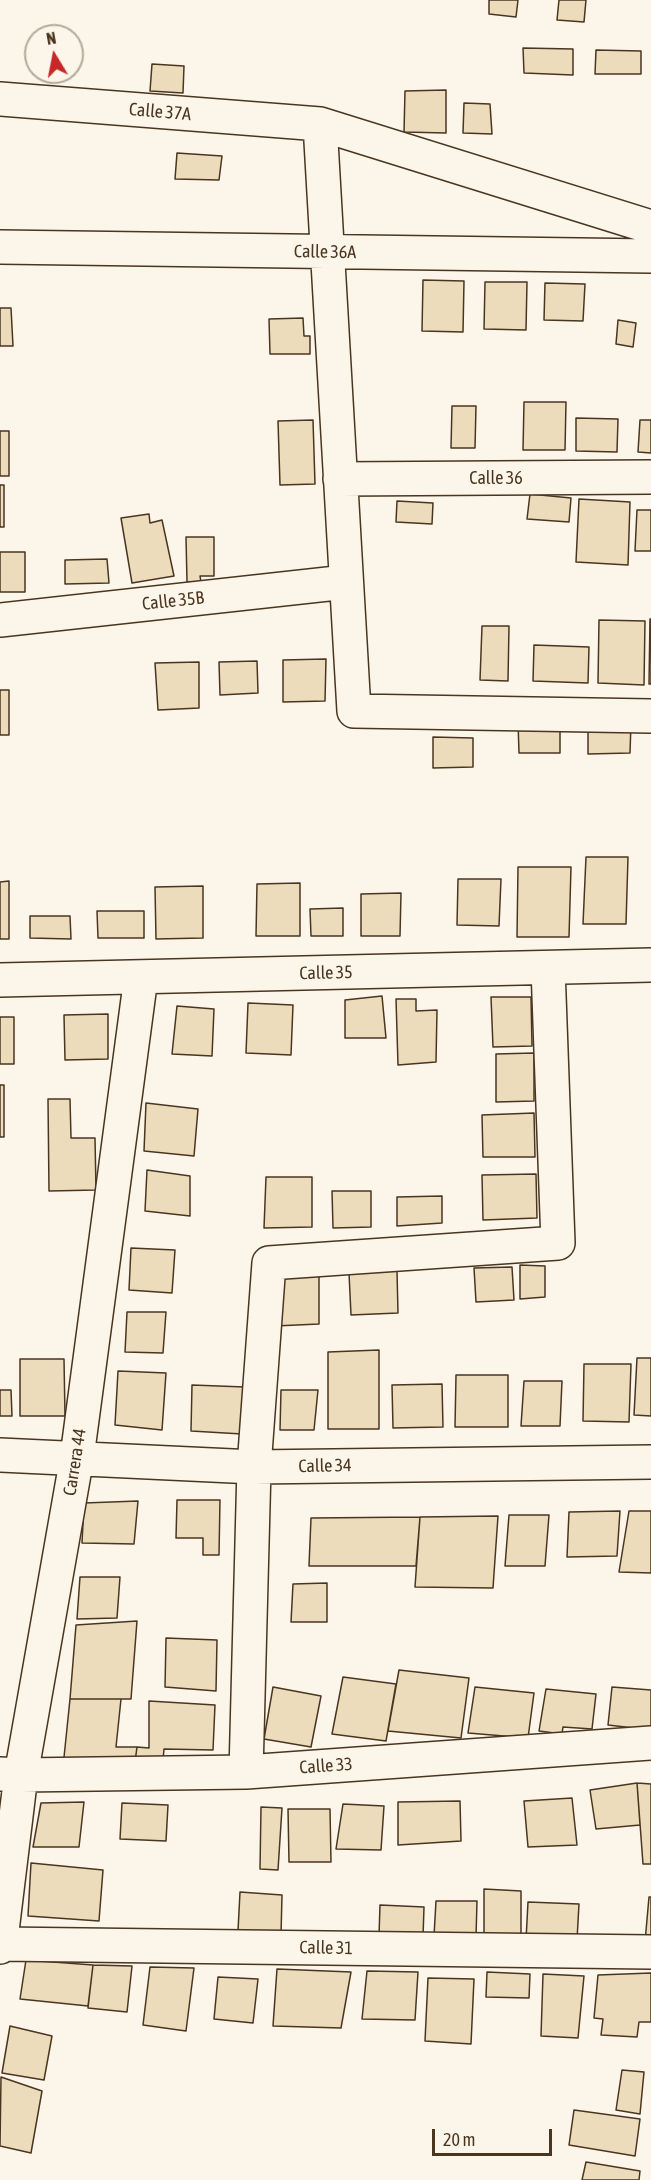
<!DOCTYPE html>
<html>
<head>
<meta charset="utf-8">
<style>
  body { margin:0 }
  #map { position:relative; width:651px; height:2180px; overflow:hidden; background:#fbf6e9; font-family:"Asap Condensed",sans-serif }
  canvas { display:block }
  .north { position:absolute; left:24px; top:24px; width:60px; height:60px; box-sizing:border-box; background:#fbf6e9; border:2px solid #b4a999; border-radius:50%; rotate:350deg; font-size:16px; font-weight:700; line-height:24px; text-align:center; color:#4a3520 }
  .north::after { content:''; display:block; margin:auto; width:21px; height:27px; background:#c62828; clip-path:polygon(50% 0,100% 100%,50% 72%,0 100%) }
  .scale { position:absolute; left:432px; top:2129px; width:120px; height:27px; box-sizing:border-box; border:3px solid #4a3520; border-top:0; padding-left:8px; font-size:18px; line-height:21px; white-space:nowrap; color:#4a3520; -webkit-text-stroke:4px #fbf6e9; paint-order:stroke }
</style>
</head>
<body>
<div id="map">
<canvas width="651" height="2180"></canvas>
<div class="north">N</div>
<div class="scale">20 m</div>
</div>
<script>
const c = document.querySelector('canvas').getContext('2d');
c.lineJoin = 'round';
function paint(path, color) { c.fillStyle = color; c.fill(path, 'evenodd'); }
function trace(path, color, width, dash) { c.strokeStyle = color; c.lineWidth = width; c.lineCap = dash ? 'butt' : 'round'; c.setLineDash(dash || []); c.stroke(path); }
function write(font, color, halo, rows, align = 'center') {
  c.font = font + ' "Asap Condensed",sans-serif'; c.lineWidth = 4.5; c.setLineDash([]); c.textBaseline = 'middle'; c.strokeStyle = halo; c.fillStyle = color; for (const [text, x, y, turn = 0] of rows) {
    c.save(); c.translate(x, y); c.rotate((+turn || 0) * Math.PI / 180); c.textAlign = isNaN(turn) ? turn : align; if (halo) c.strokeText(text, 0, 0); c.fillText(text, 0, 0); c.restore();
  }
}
const building = new Path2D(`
  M 489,0 L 518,0 L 516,17 L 489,14 Z
  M 559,0 L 586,0 L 584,22 L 557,20 Z
  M 523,48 L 573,49 L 573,75 L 524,73 Z
  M 596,50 L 641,51 L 641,74 L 595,74 Z
  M 152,64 L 184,66 L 183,93 L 150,91 Z
  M 446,90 L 446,133 L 404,132 L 405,91 Z
  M 464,103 L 490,104 L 492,134 L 463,133 Z
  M 177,153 L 222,156 L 219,180 L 175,179 Z
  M 423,280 L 464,281 L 463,332 L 422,331 Z
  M 485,282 L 527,282 L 526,330 L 484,329 Z
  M 545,283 L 585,284 L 583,321 L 544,320 Z
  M 0,308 L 11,308 L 13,346 L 0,346 Z
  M 303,318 L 304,336 L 310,336 L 310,354 L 270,354 L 269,319 Z
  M 618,320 L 636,323 L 633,347 L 616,344 Z
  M 524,402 L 566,402 L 565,450 L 523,450 Z
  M 452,406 L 476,406 L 475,448 L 451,448 Z
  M 576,418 L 618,419 L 617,452 L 576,451 Z
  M 313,420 L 315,484 L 280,485 L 278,421 Z
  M 640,420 L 651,420 L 651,453 L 638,452 Z
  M 0,431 L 9,431 L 9,476 L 0,476 Z
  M 0,485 L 4,485 L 4,527 L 0,527 Z
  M 530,494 L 571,498 L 569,522 L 527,519 Z
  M 579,499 L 630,502 L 628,565 L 576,562 Z
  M 397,501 L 433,503 L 432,524 L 396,522 Z
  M 637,510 L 651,510 L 651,551 L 635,551 Z
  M 149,514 L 150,523 L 162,520 L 174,576 L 132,583 L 121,518 Z
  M 186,537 L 214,537 L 214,576 L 200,576 L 201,582 L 187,582 Z
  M 0,552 L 25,552 L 25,592 L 0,592 Z
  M 107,559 L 109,583 L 65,584 L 65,560 Z
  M 650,619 L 651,619 L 651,684 L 649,684 Z
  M 599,620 L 645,621 L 644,685 L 598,683 Z
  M 482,626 L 509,626 L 508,681 L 480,680 Z
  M 534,645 L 589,647 L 588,683 L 533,681 Z
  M 326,659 L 325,701 L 283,702 L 283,660 Z
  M 257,661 L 258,693 L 220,695 L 219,662 Z
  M 199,662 L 199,708 L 158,710 L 155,663 Z
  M 0,690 L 9,690 L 9,735 L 0,735 Z
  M 518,722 L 560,723 L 560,753 L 519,753 Z
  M 588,723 L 631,723 L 630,753 L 588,754 Z
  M 433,737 L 473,738 L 473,767 L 433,768 Z
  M 586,857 L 628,857 L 626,924 L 583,924 Z
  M 518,867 L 571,867 L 569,937 L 517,937 Z
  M 458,879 L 501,879 L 499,926 L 457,925 Z
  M 9,881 L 9,939 L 0,939 L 0,882 Z
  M 300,883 L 300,936 L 256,936 L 257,884 Z
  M 203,886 L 203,938 L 156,939 L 155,887 Z
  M 401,893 L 400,936 L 361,936 L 361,894 Z
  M 343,908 L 343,936 L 311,936 L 310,909 Z
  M 97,911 L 144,911 L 144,938 L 98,938 Z
  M 30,916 L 70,916 L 71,939 L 30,938 Z
  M 382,996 L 386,1038 L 345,1038 L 345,1000 Z
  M 491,997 L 531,997 L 532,1046 L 493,1047 Z
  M 396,999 L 416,999 L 416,1011 L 437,1010 L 436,1062 L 398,1065 Z
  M 248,1003 L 293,1005 L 291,1055 L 246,1053 Z
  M 177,1006 L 214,1009 L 212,1056 L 172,1054 Z
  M 108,1014 L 108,1059 L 65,1060 L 64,1015 Z
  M 0,1017 L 14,1017 L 14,1064 L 0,1064 Z
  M 534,1053 L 534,1101 L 496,1102 L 496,1054 Z
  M 0,1085 L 4,1085 L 4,1137 L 0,1137 Z
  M 48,1099 L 70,1099 L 71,1138 L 95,1138 L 96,1190 L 49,1191 Z
  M 146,1103 L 198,1109 L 194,1156 L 144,1151 Z
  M 534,1113 L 535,1157 L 483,1157 L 482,1115 Z
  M 147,1170 L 190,1176 L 190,1216 L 145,1211 Z
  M 536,1174 L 537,1218 L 483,1220 L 482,1175 Z
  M 266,1177 L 312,1177 L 312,1227 L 264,1228 Z
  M 332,1191 L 371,1191 L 371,1227 L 333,1228 Z
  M 442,1196 L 442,1223 L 397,1226 L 397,1197 Z
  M 131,1248 L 175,1250 L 172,1293 L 129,1290 Z
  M 520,1265 L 545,1266 L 545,1297 L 520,1299 Z
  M 512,1267 L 514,1300 L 476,1302 L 474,1268 Z
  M 397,1271 L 398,1313 L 351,1315 L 349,1273 Z
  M 319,1274 L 319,1324 L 275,1326 L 273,1277 Z
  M 127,1312 L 166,1312 L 163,1353 L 125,1352 Z
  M 379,1350 L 379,1429 L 328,1429 L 328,1352 Z
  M 637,1358 L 651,1358 L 651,1416 L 634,1415 Z
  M 20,1359 L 64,1359 L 65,1416 L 20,1416 Z
  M 584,1364 L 631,1364 L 629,1422 L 583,1421 Z
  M 118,1371 L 166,1373 L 162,1430 L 115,1425 Z
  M 456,1375 L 508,1375 L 508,1427 L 455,1427 Z
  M 524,1381 L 562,1381 L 560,1426 L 521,1426 Z
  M 442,1384 L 443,1427 L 393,1428 L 392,1385 Z
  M 192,1385 L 245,1387 L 242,1434 L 191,1431 Z
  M 0,1390 L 11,1390 L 12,1416 L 0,1416 Z
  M 281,1390 L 318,1390 L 314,1430 L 280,1430 Z
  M 177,1500 L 220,1500 L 219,1555 L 203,1555 L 203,1538 L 176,1538 Z
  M 138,1501 L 134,1544 L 82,1543 L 84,1503 Z
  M 620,1511 L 617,1556 L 567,1557 L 569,1512 Z
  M 629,1511 L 651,1511 L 651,1573 L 619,1572 Z
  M 509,1515 L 549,1515 L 545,1566 L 505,1566 Z
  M 498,1516 L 493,1588 L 415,1587 L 420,1517 Z
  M 420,1517 L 416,1566 L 309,1566 L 311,1518 Z
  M 80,1577 L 120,1577 L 117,1618 L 77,1619 Z
  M 327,1583 L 327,1622 L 291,1622 L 293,1584 Z
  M 137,1621 L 131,1699 L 70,1699 L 76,1625 Z
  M 166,1638 L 217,1640 L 216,1691 L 165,1687 Z
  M 399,1670 L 469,1678 L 461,1738 L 388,1731 Z
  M 343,1677 L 396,1684 L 386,1741 L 332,1734 Z
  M 273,1687 L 321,1696 L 311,1747 L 264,1739 Z
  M 475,1687 L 534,1693 L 528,1738 L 468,1733 Z
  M 612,1687 L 651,1690 L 651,1730 L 608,1725 Z
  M 546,1689 L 596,1694 L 592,1729 L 563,1727 L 562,1734 L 539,1731 Z
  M 70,1699 L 121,1699 L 116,1747 L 137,1747 L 135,1762 L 63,1767 Z
  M 149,1701 L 215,1705 L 213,1750 L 164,1749 L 163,1760 L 135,1762 L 137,1747 L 149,1748 Z
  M 637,1783 L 640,1825 L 596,1829 L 590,1790 Z
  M 637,1783 L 651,1784 L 651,1864 L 643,1864 Z
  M 572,1798 L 577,1845 L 528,1847 L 524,1801 Z
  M 460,1801 L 461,1841 L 398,1845 L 398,1802 Z
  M 84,1802 L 79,1847 L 33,1847 L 41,1803 Z
  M 122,1803 L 168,1805 L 166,1841 L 120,1839 Z
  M 343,1804 L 384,1806 L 381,1850 L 336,1849 Z
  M 261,1807 L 282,1808 L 278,1870 L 260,1869 Z
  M 288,1809 L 330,1809 L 331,1862 L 289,1862 Z
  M 31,1863 L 103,1870 L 99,1921 L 28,1916 Z
  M 484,1889 L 521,1891 L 521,1939 L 484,1936 Z
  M 240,1892 L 282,1895 L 281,1935 L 238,1931 Z
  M 649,1897 L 651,1897 L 651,1942 L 645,1942 Z
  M 436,1901 L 477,1901 L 476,1937 L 434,1936 Z
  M 528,1902 L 579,1904 L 577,1940 L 526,1940 Z
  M 380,1905 L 424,1907 L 423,1937 L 379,1936 Z
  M 26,1960 L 93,1965 L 88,2006 L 20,1999 Z
  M 93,1965 L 132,1966 L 127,2012 L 88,2008 Z
  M 150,1967 L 194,1968 L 186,2031 L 143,2025 Z
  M 277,1969 L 351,1972 L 341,2028 L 273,2026 Z
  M 367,1971 L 418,1972 L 415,2020 L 362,2019 Z
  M 487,1972 L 530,1974 L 529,1998 L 486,1997 Z
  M 651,1973 L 651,2022 L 639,2022 L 637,2037 L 601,2035 L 603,2019 L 594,2018 L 598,1975 Z
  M 543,1974 L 584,1976 L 578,2038 L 541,2036 Z
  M 218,1977 L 258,1979 L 253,2023 L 214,2019 Z
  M 428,1978 L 474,1979 L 471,2044 L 425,2041 Z
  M 10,2026 L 52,2036 L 44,2080 L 2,2073 Z
  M 622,2070 L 644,2072 L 640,2114 L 616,2110 Z
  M 1,2077 L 42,2091 L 31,2153 L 0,2146 Z
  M 574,2110 L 640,2119 L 635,2156 L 569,2145 Z
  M 586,2162 L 640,2171 L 639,2180 L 582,2180 Z`);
const minor = new Path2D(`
  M 0,99 L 320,124 L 651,227
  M 320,124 L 354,711 L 651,716
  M 0,247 L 651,256
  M 340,479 L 651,477
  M 0,620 L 346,582
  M 0,980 L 651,965
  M 0,1455 L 254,1467 L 651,1462
  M 246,1772 L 254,1467 L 269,1263 L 558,1243 L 548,968
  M 0,1774 L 21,1775 L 246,1772 L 651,1743
  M 1,1944 L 651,1952
  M 0,1947 L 21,1775 L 77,1457 L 141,977`);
const streetNames = [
  ["Calle 37A",160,112,5],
  ["Calle 36A",325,252,1],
  ["Calle 36",496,478],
  ["Calle 35B",173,601,-6],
  ["Calle 35",326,973,-1],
  ["Carrera 44",75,1462,-81],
  ["Calle 34",325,1466,-1],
  ["Calle 33",326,1766,-4],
  ["Calle 31",326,1948,1]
];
paint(building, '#ecdcbc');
trace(building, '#4a3520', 1.5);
trace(minor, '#4a3520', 36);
trace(minor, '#fbf6e9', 33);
write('18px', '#4a3520', '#fbf6e9', streetNames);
</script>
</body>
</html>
